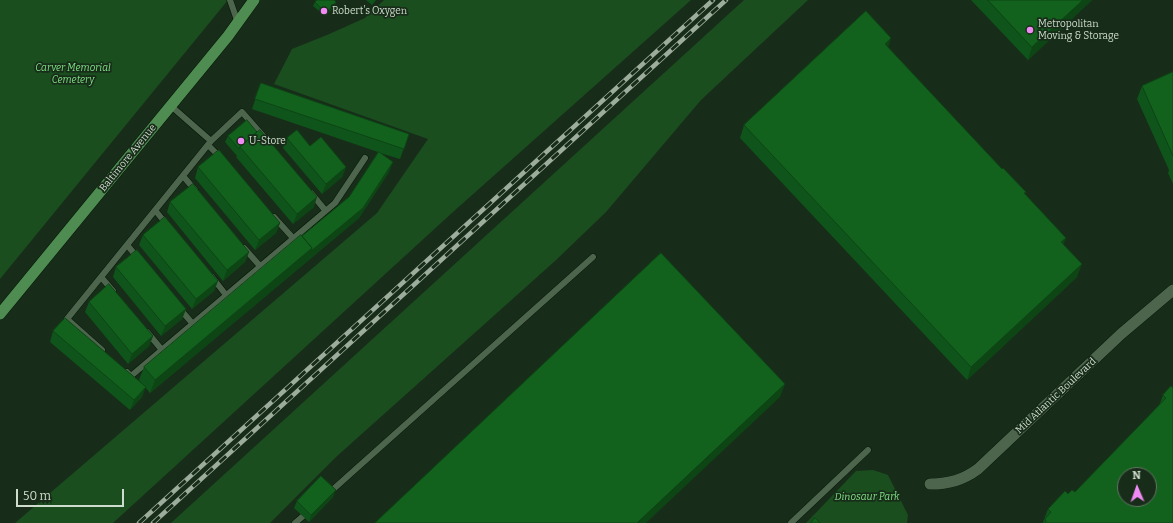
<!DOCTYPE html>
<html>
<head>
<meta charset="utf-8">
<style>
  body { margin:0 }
  #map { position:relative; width:1173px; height:523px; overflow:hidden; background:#182d19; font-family:Bitter,serif }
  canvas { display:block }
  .north { position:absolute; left:1117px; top:467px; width:40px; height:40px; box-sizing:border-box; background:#182d19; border:1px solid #617361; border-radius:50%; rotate:358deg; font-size:11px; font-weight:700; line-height:16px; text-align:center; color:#cedcce }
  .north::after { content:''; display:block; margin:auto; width:14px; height:18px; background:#f08bf6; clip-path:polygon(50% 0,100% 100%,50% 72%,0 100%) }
  .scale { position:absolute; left:16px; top:489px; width:108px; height:18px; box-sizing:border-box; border:2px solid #cedcce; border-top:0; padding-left:5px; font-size:12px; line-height:14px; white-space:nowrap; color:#cedcce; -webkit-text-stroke:3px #182d19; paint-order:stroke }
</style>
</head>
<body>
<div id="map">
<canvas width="1173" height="523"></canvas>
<div class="north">N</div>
<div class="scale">50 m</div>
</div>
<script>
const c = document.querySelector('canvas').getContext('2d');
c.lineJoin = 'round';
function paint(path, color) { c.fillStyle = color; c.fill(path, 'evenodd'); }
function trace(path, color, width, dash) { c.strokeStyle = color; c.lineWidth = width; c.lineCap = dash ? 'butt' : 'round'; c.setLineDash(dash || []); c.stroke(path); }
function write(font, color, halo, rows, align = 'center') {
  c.font = font + ' Bitter,serif'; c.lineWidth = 3.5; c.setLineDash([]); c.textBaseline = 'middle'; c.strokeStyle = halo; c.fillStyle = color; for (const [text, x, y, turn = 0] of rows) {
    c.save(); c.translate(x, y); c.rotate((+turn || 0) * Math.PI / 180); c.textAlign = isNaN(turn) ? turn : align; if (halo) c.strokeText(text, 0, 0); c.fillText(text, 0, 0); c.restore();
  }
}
const green = new Path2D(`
  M 0,0 L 228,0 L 0,279 Z
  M 384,0 L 691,0 L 453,212 L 113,523 L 15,523 L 377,213 L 428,139 L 274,84 L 292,49 L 327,35 L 365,18 Z
  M 744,0 L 808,0 L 701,100 L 606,212 L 555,261 L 336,457 L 270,523 L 171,523 Z
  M 873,470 L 888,475 L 908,515 L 907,523 L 806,523 L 856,471 Z`);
const service = new Path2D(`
  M 230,0 L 238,23
  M 211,141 L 242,112 L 264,137
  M 208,145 L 221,158
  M 183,176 L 195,190
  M 311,193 L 325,210
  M 155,210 L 167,225
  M 274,217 L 293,238
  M 127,245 L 138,258
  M 244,248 L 260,266
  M 101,277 L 113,291
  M 212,277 L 226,295
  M 179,308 L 193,324
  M 147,332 L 162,350
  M 102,350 L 67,319 L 211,141 L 171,106
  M 127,372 L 131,376 L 335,203 L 365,158
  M 329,493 L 593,257
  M 295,523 L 309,511
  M 791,523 L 868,450`);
const minor = new Path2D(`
  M 930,484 C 949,484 963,480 978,469 L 1121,334 L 1173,290`);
const primary = new Path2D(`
  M 0,314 L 228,36 L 254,0`);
const rail = new Path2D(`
  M 139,523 L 713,0
  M 153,523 L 726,0`);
const wall = new Path2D(`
  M 366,0 L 376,0 L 372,5 Z
  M 971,0 L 1092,0 L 1028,60 Z
  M 315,2 L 336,2 L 335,6 L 325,16 L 313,6 Z
  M 888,48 L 1002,169 L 1026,192 L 1025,194 L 1064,245 L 1077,277 L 967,380 L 740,138 L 744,125 Z
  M 1173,72 L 1173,184 L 1168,173 L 1169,170 L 1137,99 L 1142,86 Z
  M 261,83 L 409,134 L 400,159 L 380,153 L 389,172 L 359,218 L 150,393 L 145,387 L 142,397 L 130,410 L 50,342 L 53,331 L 142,384 L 139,380 L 144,367 L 349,197 L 378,152 L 252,109 Z
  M 228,136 L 314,207 L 293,224 L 236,157 L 237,156 L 225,142 Z
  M 287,138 L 310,146 L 346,167 L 342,177 L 322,194 L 283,148 Z
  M 198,167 L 280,223 L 276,233 L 255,250 L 195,178 Z
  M 170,202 L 249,252 L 245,262 L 223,281 L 167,212 Z
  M 143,235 L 218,281 L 214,291 L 192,309 L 139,245 Z
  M 116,267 L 186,309 L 182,319 L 161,336 L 113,277 Z
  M 89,302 L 153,336 L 149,346 L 128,364 L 85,312 Z
  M 1173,388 L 1173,523 L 1043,523 L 1043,522 L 1048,509 L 1068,494 L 1075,492 L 1159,406 L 1163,395 Z
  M 333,497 L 309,522 L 294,508 L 297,501 Z`);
const shadedWall = new Path2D(`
  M 1083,0 L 1092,0 L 1028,60 L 1032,47 Z
  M 336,2 L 335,6 L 325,16 L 326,13 Z
  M 891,38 L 887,51 L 885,44 Z
  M 393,162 L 389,172 L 359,218 L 150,393 L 155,380 L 312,248 Z
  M 346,167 L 342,177 L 322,194 L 326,184 Z
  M 317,197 L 314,207 L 293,224 L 297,214 Z
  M 280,223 L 276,233 L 255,250 L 259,240 Z
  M 1066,238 L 1061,251 L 1061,242 Z
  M 249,252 L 245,262 L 223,281 L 227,270 Z
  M 1082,264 L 1077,277 L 967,380 L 971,367 Z
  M 218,281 L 214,291 L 192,309 L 196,299 Z
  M 186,309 L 182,319 L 161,336 L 165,326 Z
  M 153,336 L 149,346 L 128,364 L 132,354 Z
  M 785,384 L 780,397 L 646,523 L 637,523 Z
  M 146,387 L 142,397 L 130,410 L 134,400 Z
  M 336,490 L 333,497 L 309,522 L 311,515 Z`);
const building = new Path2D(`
  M 317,0 L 334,0 L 336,2 L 326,13 L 315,2 Z
  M 988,0 L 1083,0 L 1032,47 Z
  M 866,11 L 891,38 L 885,44 L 1002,169 L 1003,168 L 1026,192 L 1024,193 L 1066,238 L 1061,242 L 1082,264 L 971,367 L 744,125 Z
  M 1173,72 L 1173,156 L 1142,86 Z
  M 261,83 L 409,134 L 404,149 L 255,99 Z
  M 247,120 L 257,132 L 240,147 L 239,149 L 228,136 Z
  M 260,130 L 317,197 L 297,214 L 240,147 Z
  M 297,130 L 310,146 L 321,137 L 346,167 L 326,184 L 287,138 Z
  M 219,150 L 280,223 L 259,240 L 198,167 Z
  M 379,152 L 393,162 L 363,208 L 311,251 L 312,248 L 302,236 L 349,197 Z
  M 193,184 L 249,252 L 227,270 L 170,202 Z
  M 165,217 L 218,281 L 196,299 L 143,235 Z
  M 301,235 L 312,248 L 155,380 L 144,367 Z
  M 137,250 L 186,309 L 165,326 L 116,267 Z
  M 661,253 L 785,384 L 637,523 L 375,523 Z
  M 109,284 L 153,336 L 132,354 L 89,302 Z
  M 65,318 L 146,387 L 134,400 L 53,331 Z
  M 1171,386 L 1173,388 L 1173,523 L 1045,523 L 1046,521 L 1045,519 L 1051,512 L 1048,509 L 1065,491 L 1068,494 L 1072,490 L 1075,492 L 1166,398 L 1163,395 ZM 1125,475 L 1149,475 L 1149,499 L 1125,499 Z
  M 321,476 L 336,490 L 311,515 L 297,501 Z
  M 815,518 L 820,523 L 811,523 Z`);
const markers = [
  [324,11,4,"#f08bf6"],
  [1030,30,4,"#f08bf6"],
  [241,141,4,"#f08bf6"]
];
const poiNames = [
  ["Robert's Oxygen",332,11],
  ["Metropolitan",1038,24],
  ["Moving & Storage",1038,36],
  ["U-Store",249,141]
];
const parkNames = [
  ["Carver Memorial",73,68],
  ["Cemetery",73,80],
  ["Dinosaur Park",867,497]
];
const streetNames = [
  ["Baltimore Avenue",128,158,-51],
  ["Mid Atlantic Boulevard",1056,396,-43]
];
paint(green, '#1a4e1f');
trace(service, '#031504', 7);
trace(minor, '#031504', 12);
trace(primary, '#031504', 12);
trace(service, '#4d644d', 6);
trace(minor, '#4d644d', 11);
trace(primary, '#4f8c52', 11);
trace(rail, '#9dad9d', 4.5);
trace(rail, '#182d19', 3, [9]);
paint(wall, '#0f541a');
paint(shadedWall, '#0d4515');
paint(building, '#12621e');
trace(building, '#0d4515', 1);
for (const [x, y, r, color] of markers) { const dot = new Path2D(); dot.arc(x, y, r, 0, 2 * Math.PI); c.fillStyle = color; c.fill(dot); trace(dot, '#182d19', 1.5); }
write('10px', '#cedcce', '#182d19', poiNames, 'left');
write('italic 10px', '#80e085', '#182d19', parkNames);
write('10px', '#cedcce', '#182d19', streetNames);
</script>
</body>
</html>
